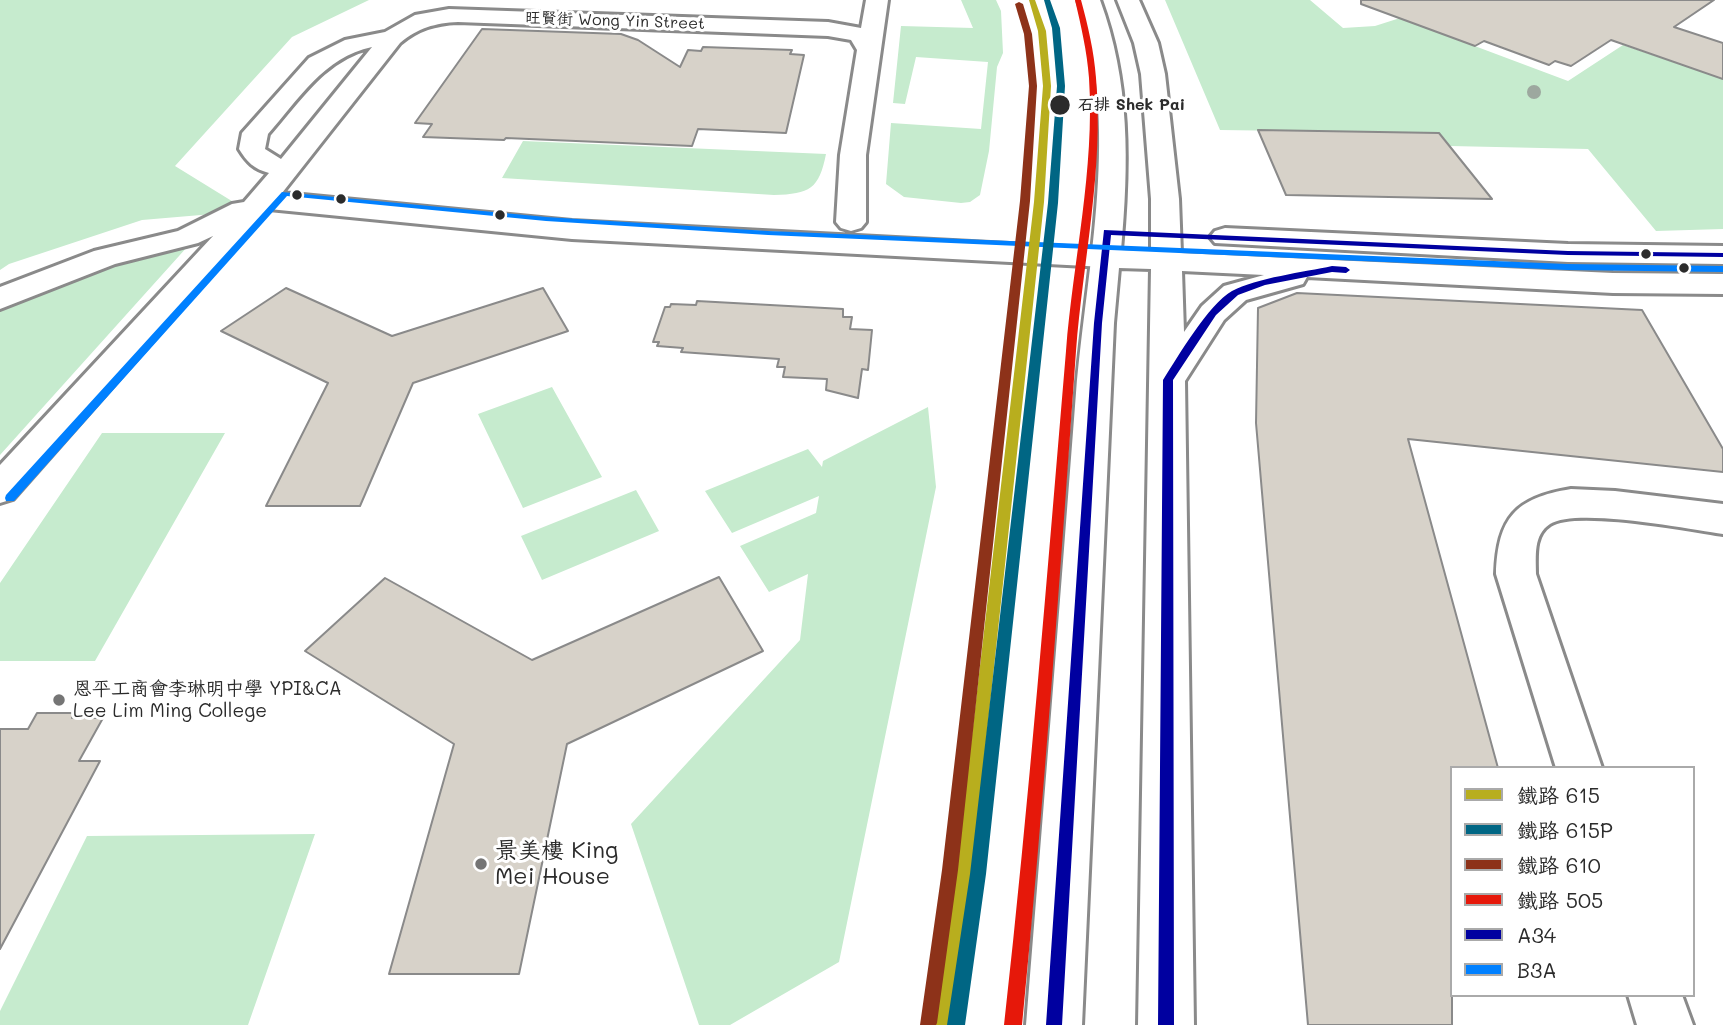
<!DOCTYPE html>
<html>
<head>
<meta charset="utf-8">
<style>
  body { margin:0 }
  #map { position:relative; width:1723px; height:1025px; overflow:hidden; background:#fff; font-family:Mali,"LXGW WenKai TC",sans-serif }
  canvas { display:block }
  .legend { position:absolute; left:1450px; top:766px; width:245px; height:231px; box-sizing:border-box; background:#fff; border:2px solid #aaa; margin:0; padding:9px 12px; list-style:none; font-size:21px; color:#2b2b2b }
  .legend li { display:flex; align-items:center; gap:14px; height:35px }
  .legend b { width:35px; border:2px solid #aaa }
</style>
</head>
<body>
<div id="map">
<canvas width="1723" height="1025"></canvas>
<ul class="legend">
<li><b style="height:9px;background:#b8ae1e"></b>鐵路 615</li>
<li><b style="height:9px;background:#006684"></b>鐵路 615P</li>
<li><b style="height:9px;background:#8d3219"></b>鐵路 610</li>
<li><b style="height:9px;background:#e6180a"></b>鐵路 505</li>
<li><b style="height:9px;background:#0000a0"></b>A34</li>
<li><b style="height:9px;background:#0080ff"></b>B3A</li>
</ul>
</div>
<script>
const c = document.querySelector('canvas').getContext('2d');
c.lineJoin = 'round';
function paint(path, color) { c.fillStyle = color; c.fill(path, 'evenodd'); }
function trace(path, color, width, dash) { c.strokeStyle = color; c.lineWidth = width; c.lineCap = dash ? 'butt' : 'round'; c.setLineDash(dash || []); c.stroke(path); }
function write(font, color, halo, rows, align = 'center') {
  c.font = font + ' Mali,"LXGW WenKai TC",sans-serif'; c.lineWidth = 6; c.setLineDash([]); c.textBaseline = 'middle'; c.strokeStyle = halo; c.fillStyle = color; for (const [text, x, y, turn = 0] of rows) {
    c.save(); c.translate(x, y); c.rotate((+turn || 0) * Math.PI / 180); c.textAlign = isNaN(turn) ? turn : align; if (halo) c.strokeText(text, 0, 0); c.fillText(text, 0, 0); c.restore();
  }
}
const green = new Path2D(`
  M 0,0 L 369,0 L 292,37 L 175,166 L 248,211 L 142,220 L 9,264 L 0,270 Z
  M 961,0 L 996,0 L 1001,11 L 1003,53 L 997,67 L 989,151 L 980,195 L 970,202 L 961,203 L 904,197 L 886,184 L 891,123 L 981,129 L 988,62 L 916,57 L 905,104 L 893,103 L 901,26 L 973,28 Z
  M 1165,0 L 1310,0 L 1343,28 L 1375,26 L 1400,18 L 1568,81 L 1623,45 L 1723,79 L 1723,229 L 1656,231 L 1588,149 L 1450,146 L 1439,133 L 1220,130 Z
  M 523,141 L 826,154 C 819,189 810,194 774,195 L 502,178 Z
  M 188,246 L 0,455 L 0,309 L 92,270 L 140,256 Z
  M 552,387 L 602,477 L 523,508 L 478,414 Z
  M 928,407 L 936,487 L 839,962 L 730,1025 L 699,1025 L 631,824 L 800,640 L 808,574 L 769,592 L 740,546 L 816,513 L 819,496 L 732,533 L 705,491 L 808,449 L 822,467 L 823,461 Z
  M 102,433 L 225,433 L 95,661 L 0,661 L 0,583 Z
  M 636,490 L 659,531 L 542,580 L 521,536 Z
  M 315,834 L 248,1025 L 0,1025 L 0,1011 L 87,836 Z`);
const building = new Path2D(`
  M 1361,0 L 1714,0 L 1674,27 L 1723,43 L 1723,79 L 1611,40 L 1571,66 L 1555,61 L 1549,65 L 1484,41 L 1475,46 L 1361,4 Z
  M 482,29 L 621,34 L 638,40 L 680,67 L 688,50 L 701,51 L 703,47 L 792,50 L 790,54 L 804,55 L 786,133 L 698,129 L 692,146 L 506,138 L 504,140 L 423,137 L 432,124 L 415,123 Z
  M 1258,130 L 1439,133 L 1492,199 L 1286,195 Z
  M 286,288 L 392,336 L 543,288 L 568,331 L 413,383 L 360,506 L 266,506 L 328,383 L 221,331 Z
  M 1297,293 L 1642,310 L 1723,449 L 1723,472 L 1408,439 L 1498,768 L 1452,768 L 1452,1025 L 1308,1025 L 1256,423 L 1258,308 Z
  M 697,301 L 843,309 L 843,317 L 852,317 L 850,329 L 872,330 L 868,370 L 862,369 L 858,398 L 826,390 L 827,379 L 783,377 L 785,367 L 777,367 L 779,359 L 681,352 L 683,348 L 657,346 L 659,342 L 653,342 L 665,307 L 670,307 L 671,304 L 696,305 Z
  M 719,577 L 763,651 L 567,744 L 519,974 L 389,974 L 454,744 L 305,651 L 385,578 L 532,660 Z
  M 37,713 L 75,713 L 72,718 L 103,718 L 79,761 L 100,761 L 0,949 L 0,729 L 28,729 Z`);
const minor = new Path2D(`
  M 866,0 L 888,0 L 866,155 L 866,222 L 861,228 L 851,231 L 841,228 L 836,222 L 840,155 L 857,50 L 851,40 L 828,36 L 458,22 C 435,23 418,28 400,43 L 282,193 L 572,221 L 1105,249 L 1116,252 L 1120,258 L 1116,264 L 1105,267 L 572,239 L 269,209 L 13,499 L 0,503 L 0,465 L 213,236 L 198,243 L 115,264 L 0,309 L 0,287 L 94,251 L 178,231 L 232,204 L 244,202 L 269,173 C 254,169 247,162 239,149 L 242,133 L 309,58 L 345,40 L 385,32 L 415,15 L 449,9 L 828,22 L 861,28 ZM 372,47 L 281,159 L 265,149 L 268,134 C 298,100 324,57 372,47 Z
  M 1571,489 L 1615,491 L 1723,504 L 1723,534 C 1689,529 1576,507 1550,524 C 1533,535 1536,556 1536,574 L 1602,768 L 1556,768 L 1496,574 C 1498,518 1515,498 1571,489 Z
  M 1628,995 L 1682,995 L 1693,1025 L 1637,1025 Z`);
const major = new Path2D(`
  M 1078,0 L 1100,0 C 1130,81 1129,164 1121,250 L 1151,251 L 1151,199 L 1141,74 L 1134,43 L 1117,0 L 1139,0 L 1158,43 L 1165,74 L 1179,199 L 1181,253 L 1613,273 L 1723,274 L 1723,294 L 1613,293 L 1307,277 L 1303,284 L 1246,300 L 1224,320 L 1185,381 L 1194,1025 L 1138,1025 L 1151,269 L 1119,268 L 1114,323 L 1082,1025 L 1026,1025 C 1043,814 1060,603 1076,393 C 1087,262 1121,127 1078,0 ZM 1182,271 L 1264,275 L 1224,286 L 1202,306 L 1184,332 Z
  M 1225,228 L 1568,244 L 1723,246 L 1723,264 L 1568,262 L 1215,243 L 1210,237 L 1215,231 Z`);
const bus1 = new Path2D(`
  M 1104,230 L 1568,251 L 1723,253 L 1723,257 L 1568,255 L 1111,235 L 1102,323 L 1062,1025 L 1046,1025 L 1094,323 Z
  M 1332,266 L 1346,267 L 1350,270 L 1346,273 L 1332,272 L 1265,285 L 1238,295 L 1216,315 L 1173,380 L 1174,1025 L 1158,1025 L 1163,380 C 1179,355 1208,305 1232,291 C 1256,278 1305,272 1332,266 Z`);
const bus2 = new Path2D(`
  M 282,192 L 546,217 L 768,231 L 1567,264 L 1723,266 L 1723,272 L 1567,270 L 768,235 L 546,221 L 287,196 L 14,501 L 6,501 L 5,498 L 6,495 Z`);
const rail1 = new Path2D(`
  M 1029,0 L 1035,0 L 1046,31 L 1051,86 L 1044,202 L 972,872 L 951,1025 L 933,1025 L 956,872 L 1034,202 L 1043,86 L 1038,31 Z`);
const rail2 = new Path2D(`
  M 1044,0 L 1050,0 L 1060,28 L 1065,86 L 1058,203 L 986,874 L 965,1025 L 947,1025 L 970,874 L 1048,203 L 1057,86 L 1052,28 Z`);
const rail3 = new Path2D(`
  M 1019,2 L 1023,4 L 1032,34 L 1037,86 L 1030,201 L 958,870 L 937,1023 L 936,1025 L 920,1025 L 942,870 L 1020,201 L 1029,86 L 1024,34 L 1015,4 Z`);
const rail4 = new Path2D(`
  M 1075,0 L 1081,0 C 1088,26 1094,51 1096,78 C 1104,168 1083,261 1076,351 C 1060,576 1044,801 1022,1025 L 1004,1025 C 1029,801 1047,576 1066,351 C 1073,261 1095,169 1089,78 C 1087,51 1081,26 1075,0 Z`);
const trees = [
  [1534,92]
];
const markers = [
  [1060,105,11,"#2b2b2b"],
  [297,195,6,"#2b2b2b"],
  [341,199,6,"#2b2b2b"],
  [500,215,6,"#2b2b2b"],
  [1646,254,6,"#2b2b2b"],
  [1684,268,6,"#2b2b2b"],
  [59,700,7,"#757575"],
  [481,864,7,"#757575"]
];
const farStreetnames = [
  ["旺賢街 Wong Yin Street",615,21,2]
];
const farStopnames = [
  ["石排 Shek Pai",1078,105]
];
const poiNames = [
  ["恩平工商會李琳明中學 YPI&CA",73,689],
  ["Lee Lim Ming College",73,711]
];
const nearPoinames = [
  ["景美樓 King",495,851],
  ["Mei House",495,877]
];
paint(green, '#c6ebce');
paint(building, '#d7d2c9');
trace(building, '#8a8a8a', 2);
trace(minor, '#8a8a8a', 6);
trace(major, '#8a8a8a', 6);
paint(minor, '#fff');
paint(major, '#fff');
paint(bus1, '#0000a0');
paint(bus2, '#0080ff');
paint(rail1, '#b8ae1e');
paint(rail2, '#006684');
paint(rail3, '#8d3219');
paint(rail4, '#e6180a');
c.fillStyle = '#9da89f';
for (const [x, y] of trees) { c.beginPath(); c.arc(x, y, 7, 0, 2 * Math.PI); c.fill(); }
for (const [x, y, r, color] of markers) { const dot = new Path2D(); dot.arc(x, y, r, 0, 2 * Math.PI); c.fillStyle = color; c.fill(dot); trace(dot, '#fff', 2.5); }
write('16px', '#2b2b2b', '#fff', farStreetnames);
write('bold 16px', '#2b2b2b', '#fff', farStopnames, 'left');
write('19px', '#2b2b2b', '#fff', poiNames, 'left');
write('23px', '#2b2b2b', '#fff', nearPoinames, 'left');
</script>
</body>
</html>
